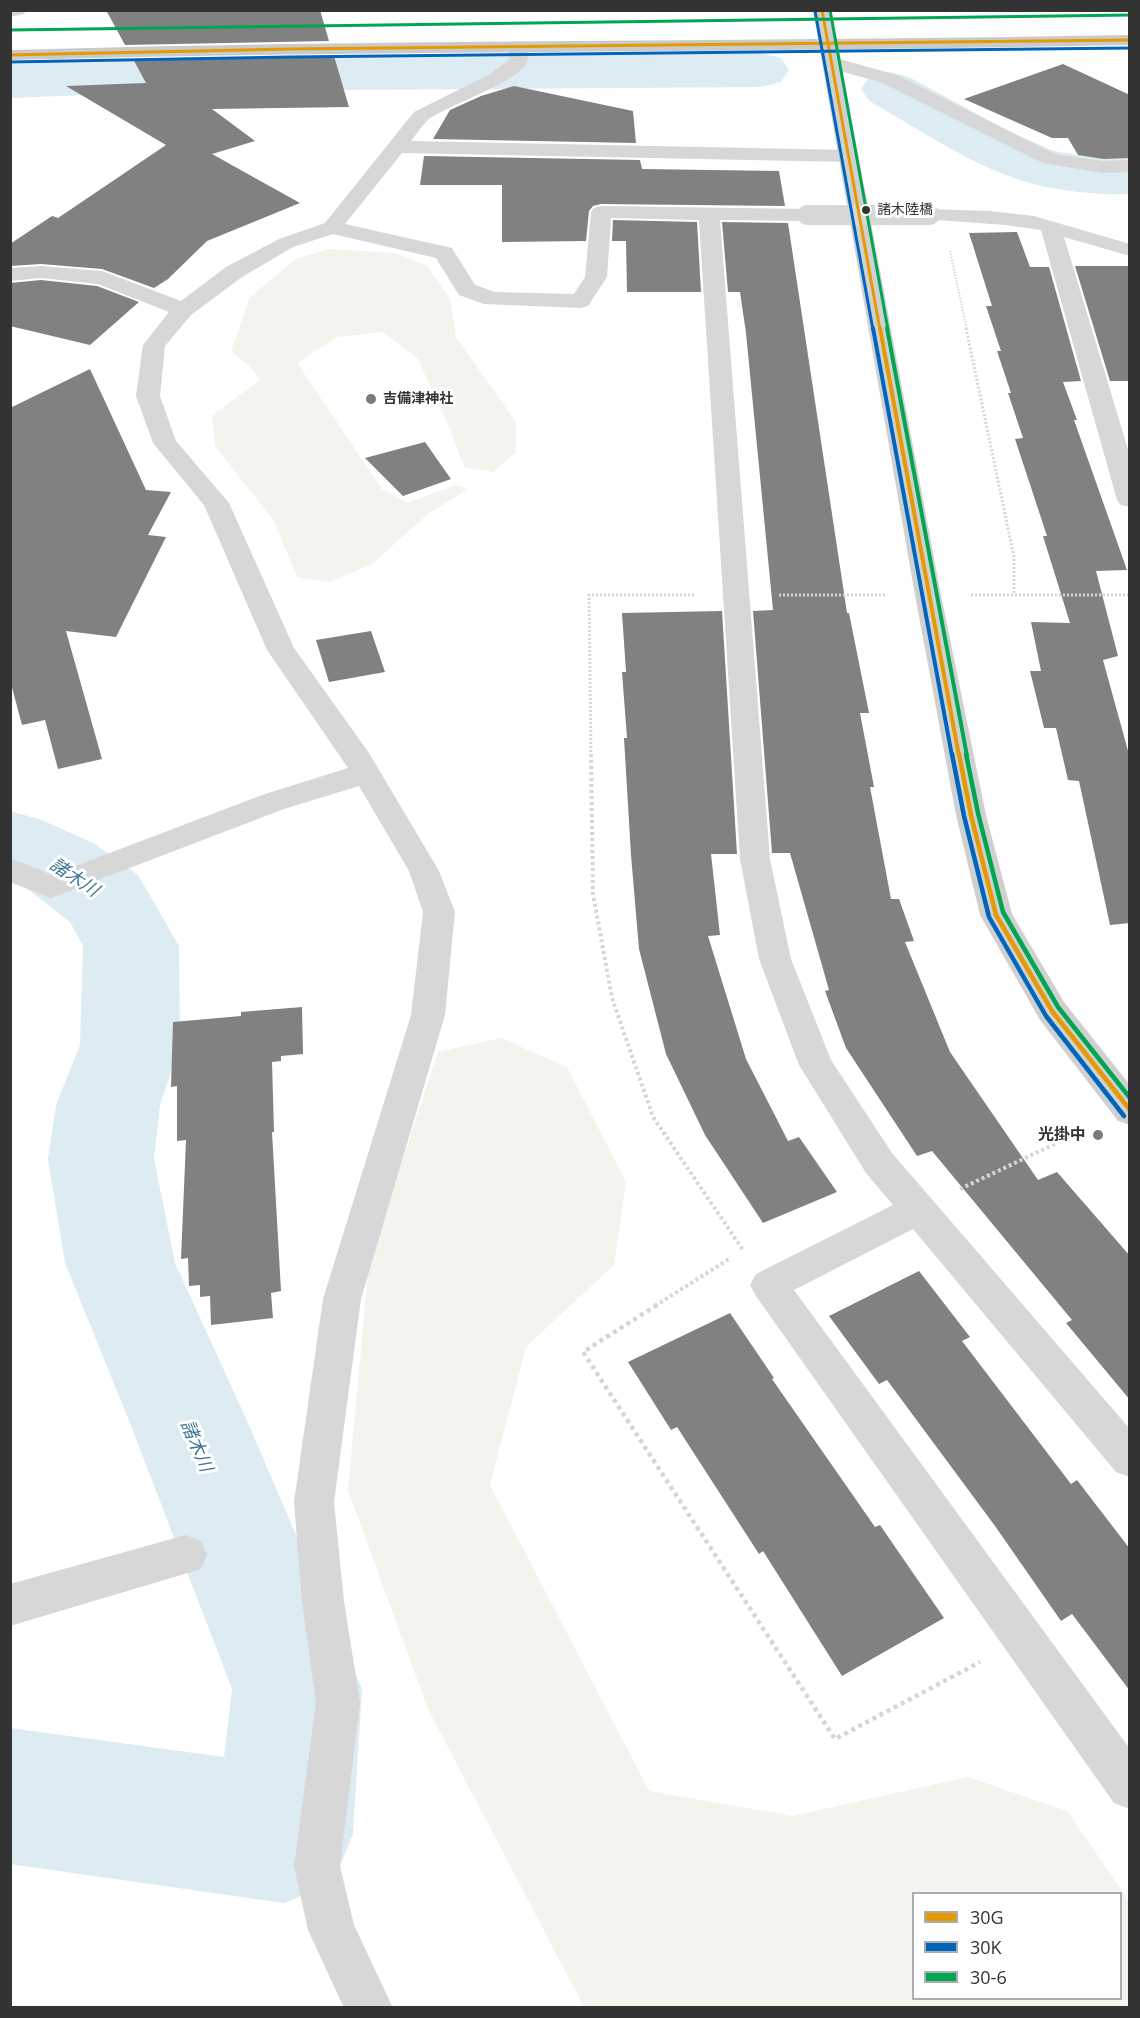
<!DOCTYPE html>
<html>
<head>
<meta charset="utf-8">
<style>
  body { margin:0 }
  #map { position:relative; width:1140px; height:2018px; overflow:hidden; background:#fff; font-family:"Open Sans",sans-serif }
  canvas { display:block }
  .frame { position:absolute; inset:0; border:12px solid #333; pointer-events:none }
  .legend { position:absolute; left:912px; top:1892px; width:210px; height:108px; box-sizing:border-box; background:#fff; border:2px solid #adadad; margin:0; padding:8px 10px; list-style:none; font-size:18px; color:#333 }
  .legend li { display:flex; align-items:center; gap:12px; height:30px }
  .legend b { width:30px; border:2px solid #adadad }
</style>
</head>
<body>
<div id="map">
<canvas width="1140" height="2018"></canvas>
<div class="frame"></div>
<ul class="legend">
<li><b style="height:8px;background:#e39a05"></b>30G</li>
<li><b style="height:8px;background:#0065bd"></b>30K</li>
<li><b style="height:8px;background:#00a651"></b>30-6</li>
</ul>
</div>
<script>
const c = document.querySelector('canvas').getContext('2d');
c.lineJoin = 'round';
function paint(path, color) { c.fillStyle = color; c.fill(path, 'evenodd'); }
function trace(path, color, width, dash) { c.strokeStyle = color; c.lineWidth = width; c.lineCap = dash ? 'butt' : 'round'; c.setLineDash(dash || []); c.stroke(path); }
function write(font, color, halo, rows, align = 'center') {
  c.font = font + ' "Open Sans","Noto Sans JP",sans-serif'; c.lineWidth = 6; c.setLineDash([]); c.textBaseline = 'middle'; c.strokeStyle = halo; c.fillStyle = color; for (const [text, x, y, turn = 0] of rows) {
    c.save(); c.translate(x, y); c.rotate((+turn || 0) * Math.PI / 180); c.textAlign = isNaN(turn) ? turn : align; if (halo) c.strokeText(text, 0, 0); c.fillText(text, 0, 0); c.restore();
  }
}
const green = new Path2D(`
  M 329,249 L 395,253 L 427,266 L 450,299 L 456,337 L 516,422 L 516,452 L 493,472 L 464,467 L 449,427 L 418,359 L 383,332 L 337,337 L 297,363 L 382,489 L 407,503 L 456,485 L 468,489 L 428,514 L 372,564 L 329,582 L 297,577 L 274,521 L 215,446 L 212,415 L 260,380 L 248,365 L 231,351 L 250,297 L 296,259 Z
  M 501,1038 L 567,1067 L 626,1182 L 614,1265 L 526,1347 L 490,1485 L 649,1791 L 793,1816 L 968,1777 L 1067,1811 L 1129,1901 L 1129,2007 L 584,2007 L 428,1709 L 348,1490 L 369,1262 L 438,1052 ZM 914,1894 L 1120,1894 L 1120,1998 L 914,1998 Z`);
const stream = new Path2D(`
  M 284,1823 L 292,1826 L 315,1882 L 311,1890 L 303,1894 L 295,1890 L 273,1834 L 276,1826 Z`);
const river = new Path2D(`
  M 761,53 L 781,58 L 789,70 L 781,82 L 761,87 L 189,91 L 10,98 L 10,64 L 189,57 Z
  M 889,72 L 909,77 L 1012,133 L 1054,151 L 1104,159 L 1130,158 L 1130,194 C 1094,195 1054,191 1020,180 C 969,164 916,127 869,101 L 861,89 L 869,77 Z
  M 10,811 L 42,820 L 95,844 L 138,875 L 179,946 L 180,1045 L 160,1105 L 154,1159 L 175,1263 L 248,1423 L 362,1689 L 353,1834 L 333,1883 L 284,1903 L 10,1864 L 10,1728 L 224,1757 L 232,1689 L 130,1423 L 65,1263 L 48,1159 L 56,1105 L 80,1045 L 83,946 L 70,922 L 29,890 L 10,881 Z`);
const building = new Path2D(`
  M 106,10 L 320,10 L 329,41 L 125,45 Z
  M 334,56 L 349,107 L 212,109 L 255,141 L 212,154 L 300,203 L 207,241 L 168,279 L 154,288 L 102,269 L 41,264 L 10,266 L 10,244 L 52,216 L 58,218 L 166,145 L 66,86 L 146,83 L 133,59 Z
  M 1063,64 L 1130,95 L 1130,158 L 1103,159 L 1078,155 L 1068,138 L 1052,138 L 964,99 Z
  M 514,86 L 633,111 L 636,143 L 433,139 L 450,110 L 481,96 Z
  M 424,156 L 640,160 L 642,169 L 779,171 L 785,206 L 601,204 L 593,206 L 589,211 L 586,241 L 502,242 L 502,185 L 420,185 Z
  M 613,220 L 697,222 L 701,292 L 627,292 L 626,241 L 612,241 Z
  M 722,222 L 788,223 L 847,613 L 849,613 L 869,713 L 860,713 L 874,787 L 870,787 L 891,899 L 899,899 L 914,941 L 905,942 L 950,1052 L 1038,1180 L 1057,1172 L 1130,1256 L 1130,1400 L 1066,1323 L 1072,1320 L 932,1151 L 917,1156 L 846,1048 L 825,991 L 829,990 L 790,853 L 772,853 L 753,611 L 773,610 L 746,333 L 740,292 L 728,292 Z
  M 1017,232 L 1030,267 L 1049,267 L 1081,381 L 1063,382 L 1077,420 L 1074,420 L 1127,570 L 1096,571 L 1118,656 L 1103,660 L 1130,758 L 1130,923 L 1110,925 L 1079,781 L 1068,780 L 1056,728 L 1044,728 L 1030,671 L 1041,671 L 1031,622 L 1070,623 L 1043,536 L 1047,536 L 1015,439 L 1023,438 L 1008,393 L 1011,393 L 997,351 L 1001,351 L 986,306 L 992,306 L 969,233 Z
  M 1075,266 L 1130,266 L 1130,381 L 1110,381 Z
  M 41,280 L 97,286 L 139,302 L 90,345 L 10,326 L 10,283 Z
  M 90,369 L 146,490 L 171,492 L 148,535 L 166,537 L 116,637 L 66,631 L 102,759 L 58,769 L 45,720 L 22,725 L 10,680 L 10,408 Z
  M 425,442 L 451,479 L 403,496 L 365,458 Z
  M 722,611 L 737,854 L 711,854 L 720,935 L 708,936 L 746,1059 L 788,1141 L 799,1137 L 837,1192 L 763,1223 L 705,1135 L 666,1054 L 639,949 L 631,855 L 624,738 L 627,738 L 622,672 L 626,672 L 622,613 Z
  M 371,631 L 385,672 L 329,682 L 316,640 Z
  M 302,1007 L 303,1054 L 281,1056 L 281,1061 L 272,1062 L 274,1132 L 272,1132 L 281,1291 L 271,1293 L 273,1318 L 211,1325 L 210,1296 L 200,1297 L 200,1285 L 189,1286 L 188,1258 L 181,1259 L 186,1140 L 177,1141 L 177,1086 L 171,1087 L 173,1022 L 241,1016 L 241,1012 Z
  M 919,1271 L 970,1337 L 962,1341 L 1071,1484 L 1077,1480 L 1130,1549 L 1130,1691 L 1072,1614 L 1061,1621 L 995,1526 L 887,1380 L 879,1384 L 829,1316 Z
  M 730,1313 L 774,1378 L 772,1379 L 875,1527 L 880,1525 L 944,1618 L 842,1676 L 763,1551 L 759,1554 L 677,1427 L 671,1430 L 628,1362 Z`);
const pathFar3 = new Path2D(`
  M 950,251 L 967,330`);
const pathFar2 = new Path2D(`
  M 966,328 L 1014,557 L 1014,595
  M 779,595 L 886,595
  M 971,595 L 1130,595
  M 591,756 L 589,595 L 694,595`);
const pathFar1 = new Path2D(`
  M 591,754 L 593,894 L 612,998 L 653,1117 L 743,1250
  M 960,1189 L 1057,1143
  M 655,1306 L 729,1259`);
const path = new Path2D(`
  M 657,1305 L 583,1352 L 835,1739 L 980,1662`);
const street = new Path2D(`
  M 10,10 L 26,10 L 24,14 L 10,17 Z
  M 518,43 L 524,44 C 527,49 529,57 527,62 C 520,81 447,106 429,119 C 422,125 416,135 411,141 L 849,150 L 856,152 L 859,156 L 856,160 L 849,162 L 402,153 L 345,224 L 452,248 L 475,285 L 495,292 L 574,294 L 585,277 L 591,212 L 594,208 L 601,206 L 807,209 L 814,211 L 817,215 L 814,219 L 807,221 L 720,220 L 770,859 L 791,959 L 831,1060 L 892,1153 L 1130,1429 L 1130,1477 L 1116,1472 L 913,1229 L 794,1290 L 1130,1749 L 1130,1809 L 1114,1803 L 756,1296 L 750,1285 L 756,1274 L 893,1205 L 866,1173 L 799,1065 L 759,959 L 740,859 L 699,220 L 611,218 L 607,277 L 588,306 L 580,308 L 484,304 L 459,295 L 436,258 L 333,234 L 293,247 L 242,277 L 191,315 L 165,346 L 160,396 L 176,441 L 229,503 L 294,648 L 369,753 L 439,871 L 455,912 L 445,1015 L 361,1299 L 334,1502 L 344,1601 L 360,1703 L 340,1866 L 354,1925 L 393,2008 L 344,2008 L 308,1930 L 294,1866 L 316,1703 L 302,1601 L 294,1502 L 323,1299 L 411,1015 L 423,912 L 409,871 L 359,786 L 284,809 L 51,898 L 10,882 L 10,858 L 52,875 L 262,795 L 348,768 L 267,650 L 204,505 L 153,443 L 136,396 L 143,345 L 169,312 L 98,284 L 41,278 L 10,281 L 10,268 L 41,266 L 102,271 L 181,301 L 226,267 L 279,239 L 325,223 L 414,112 L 490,74 L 509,60 L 509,48 L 512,44 Z
  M 832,57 L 897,75 L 1055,154 L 1103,161 L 1130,160 L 1130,172 L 1103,173 L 1043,163 L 883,83 L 826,67 L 823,63 L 826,59 Z
  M 930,209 L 990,211 L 1034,216 L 1130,244 L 1130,256 L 1064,237 L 1130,456 L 1130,507 L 1121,505 L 1117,500 L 1041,230 L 1005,225 L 923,219 L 920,215 L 923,211 Z
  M 186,1535 L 201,1541 L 207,1555 L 201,1569 L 10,1626 L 10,1584 Z`);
const secondary = new Path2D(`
  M 813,10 L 831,10 L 941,595 L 986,815 L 1012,914 L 1064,1002 L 1130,1085 L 1130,1125 L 1118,1121 L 1040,1020 L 980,915 L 956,815 L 915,595 Z`);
const primary = new Path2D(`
  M 1130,35 L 1130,45 C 756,53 383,50 10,60 L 10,50 C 383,39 756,42 1130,35 Z`);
const streetBridge = new Path2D(`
  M 807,215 L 930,215`);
const bus1Far2 = new Path2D(`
  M 822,10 L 880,330
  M 10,55 L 290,49 L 1130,40`);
const bus1Far1 = new Path2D(`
  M 880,328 L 959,756`);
const bus1 = new Path2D(`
  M 959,754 L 971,815 L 996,915 L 1052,1011 L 1130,1110`);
const bus2Far2 = new Path2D(`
  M 815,11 L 873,330
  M 10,62 L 290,57 L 1130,48`);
const bus2Far1 = new Path2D(`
  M 873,328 L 952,756`);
const bus2 = new Path2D(`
  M 952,754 L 964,816 L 989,917 L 1046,1016 L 1124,1116`);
const bus3Far2 = new Path2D(`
  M 830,10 L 888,330
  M 10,30 L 1130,15`);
const bus3Far1 = new Path2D(`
  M 887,328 L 967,756`);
const bus3 = new Path2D(`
  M 966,754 L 978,813 L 1003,912 L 1058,1007 L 1130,1098`);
const markers = [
  [866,210,5,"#333"],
  [371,399,6,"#7a7a7a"],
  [1098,1135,6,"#7a7a7a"]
];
const busNames = [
  ["諸木陸橋",877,210]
];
const farPoinames = [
  ["吉備津神社",383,399]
];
const poiNames = [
  ["光掛中",1086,1135]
];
const waterNames = [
  ["諸木川",74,878,33],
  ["諸木川",196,1446,67]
];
paint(green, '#f1f5ed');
paint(stream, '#ddebf3');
paint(river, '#ddebf3');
paint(building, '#818181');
trace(pathFar3, '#d6d6d6', 2, [1.5, 1.5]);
trace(pathFar2, '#d6d6d6', 3, [2, 2]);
trace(pathFar1, '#d6d6d6', 4, [3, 3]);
trace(path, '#d6d6d6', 4.5, [4, 4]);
paint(street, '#d7d7d7');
paint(secondary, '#d0d0d0');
paint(primary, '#cacaca');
trace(streetBridge, '#d7d7d7', 20);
trace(bus1Far2, '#e39a05', 3);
trace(bus1Far1, '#e39a05', 4);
trace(bus1, '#e39a05', 4.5);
trace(bus2Far2, '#0065bd', 3);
trace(bus2Far1, '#0065bd', 4);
trace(bus2, '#0065bd', 4.5);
trace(bus3Far2, '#00a651', 3);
trace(bus3Far1, '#00a651', 4);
trace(bus3, '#00a651', 4.5);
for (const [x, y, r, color] of markers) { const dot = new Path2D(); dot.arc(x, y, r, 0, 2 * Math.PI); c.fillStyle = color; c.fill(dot); trace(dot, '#fff', 2); }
write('14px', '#333', '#fff', busNames, 'left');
write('bold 14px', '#333', '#fff', farPoinames, 'left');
write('bold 16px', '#333', '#fff', poiNames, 'right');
write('italic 18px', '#3f7597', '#fff', waterNames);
</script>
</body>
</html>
